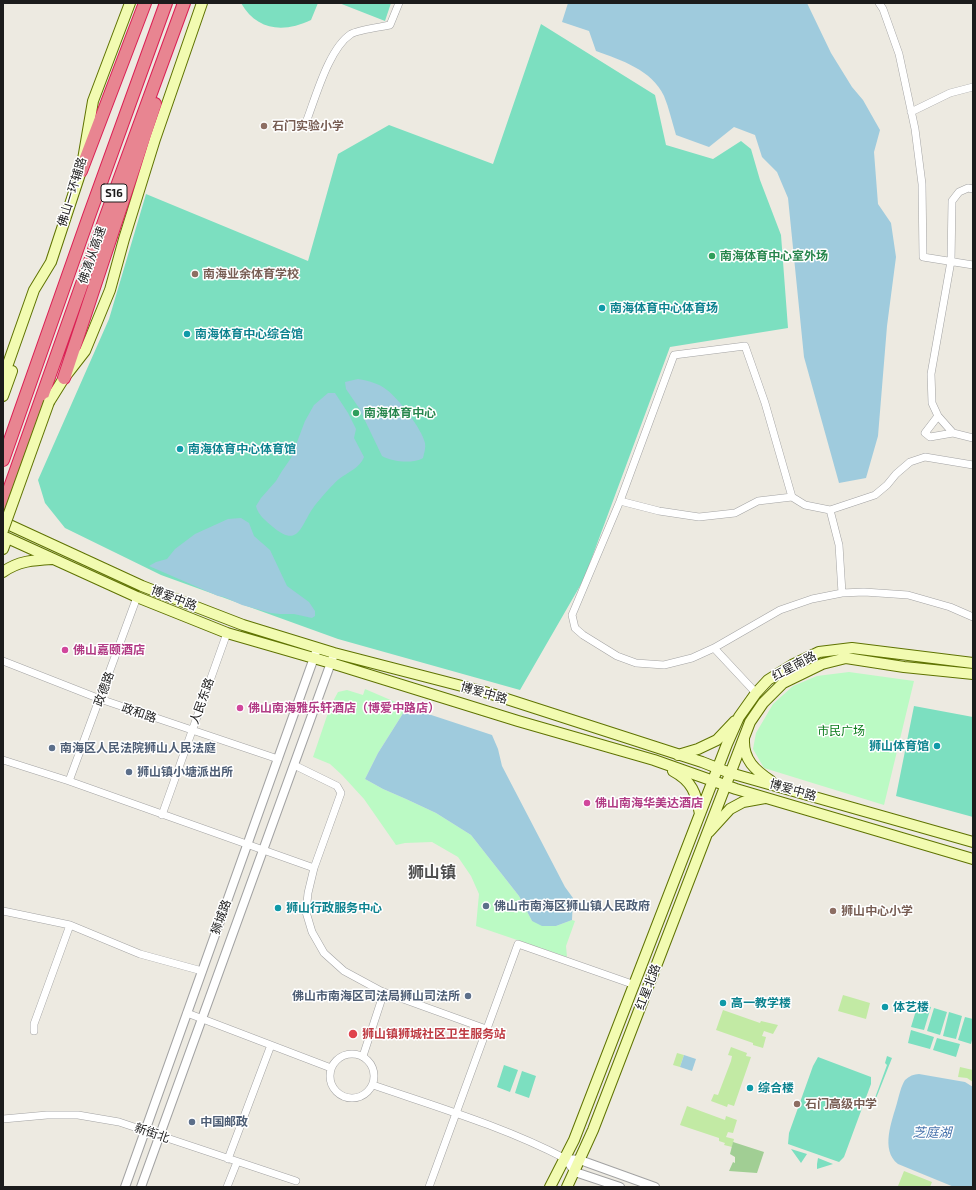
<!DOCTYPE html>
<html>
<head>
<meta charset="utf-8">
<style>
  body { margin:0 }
  #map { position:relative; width:976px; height:1190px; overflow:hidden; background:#edeae1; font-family:"Exo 2",sans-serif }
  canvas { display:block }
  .frame { position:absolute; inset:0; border:4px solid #1c1c1c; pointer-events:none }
</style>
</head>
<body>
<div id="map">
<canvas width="976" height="1190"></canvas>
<div class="frame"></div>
</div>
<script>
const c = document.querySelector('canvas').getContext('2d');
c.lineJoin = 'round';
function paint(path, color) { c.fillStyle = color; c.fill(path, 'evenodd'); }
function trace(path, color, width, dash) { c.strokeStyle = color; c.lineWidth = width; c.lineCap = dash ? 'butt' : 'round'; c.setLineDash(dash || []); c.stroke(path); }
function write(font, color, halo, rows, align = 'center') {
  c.font = font + ' "Exo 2","Noto Sans SC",sans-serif'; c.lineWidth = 3; c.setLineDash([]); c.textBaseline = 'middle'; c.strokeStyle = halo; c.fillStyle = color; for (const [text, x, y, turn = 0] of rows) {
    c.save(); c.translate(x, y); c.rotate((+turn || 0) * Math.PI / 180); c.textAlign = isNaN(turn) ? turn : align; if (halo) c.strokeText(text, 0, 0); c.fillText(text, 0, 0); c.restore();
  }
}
const grass = new Path2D(`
  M 843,995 L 870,1003 L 866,1019 L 838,1011 Z
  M 723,1010 L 760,1023 L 761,1021 L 778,1025 L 773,1034 L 764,1031 L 762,1036 L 766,1037 L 763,1048 L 753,1045 L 753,1043 L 716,1030 Z
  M 731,1047 L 747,1053 L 746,1056 L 751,1057 L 734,1106 L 728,1104 L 727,1107 L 711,1101 L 714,1094 L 718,1095 L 731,1061 L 732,1056 L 728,1055 Z
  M 677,1053 L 684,1055 L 680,1067 L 673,1065 Z
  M 960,1067 L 973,1070 L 973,1082 L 967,1078 L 958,1077 Z
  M 687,1106 L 725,1120 L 726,1116 L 737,1120 L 733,1133 L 728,1132 L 726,1137 L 734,1139 L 732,1147 L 724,1145 L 725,1143 L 719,1141 L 719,1138 L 680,1125 Z
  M 904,1171 L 932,1182 L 930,1187 L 901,1187 L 898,1186 Z`);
const forest = new Path2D(`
  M 733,1142 L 764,1152 L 757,1173 L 729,1171 L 733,1162 L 735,1163 L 735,1157 L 730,1154 Z`);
const park = new Path2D(`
  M 849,672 L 914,681 L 884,805 L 764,768 L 753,749 L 756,733 L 773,704 L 793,686 L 817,676 Z
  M 365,689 L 407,707 L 378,753 L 365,779 L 383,789 L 406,799 L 436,813 L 471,835 L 519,896 L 532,921 L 556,926 L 572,920 L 575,921 L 566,946 L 567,957 L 476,926 L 479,894 L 471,876 L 458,857 L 432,842 L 405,843 L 396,845 L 364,799 L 342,775 L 330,764 L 313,757 L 330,707 L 338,692 L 347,690 L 363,695 Z`);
const pitch = new Path2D(`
  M 241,3 L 318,3 L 311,20 C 284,33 257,31 241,3 Z
  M 339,3 L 391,3 L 385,21 Z
  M 541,24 L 655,95 L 666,145 L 713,159 L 741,141 L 751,149 L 760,180 L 781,235 L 788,328 L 670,347 L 584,579 L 520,690 L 338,639 L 161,575 L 65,528 L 45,503 L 38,480 L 109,319 L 146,194 L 308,261 L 338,154 L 389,125 L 493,164 Z
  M 914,706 L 973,717 L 973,817 L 896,796 Z
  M 918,1004 L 931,1007 L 924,1030 L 911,1027 Z
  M 934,1008 L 947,1012 L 940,1035 L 927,1031 Z
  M 949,1012 L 962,1016 L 956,1039 L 943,1036 Z
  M 965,1017 L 973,1019 L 973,1036 L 971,1044 L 958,1040 Z
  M 911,1030 L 934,1037 L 930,1049 L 908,1043 Z
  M 937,1038 L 960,1044 L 956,1057 L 933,1050 Z
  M 887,1056 L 892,1058 L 873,1106 L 872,1106 L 887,1065 L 885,1063 Z
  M 818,1057 L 871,1077 L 871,1084 L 844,1157 L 839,1162 L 788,1144 L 789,1133 L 813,1066 Z
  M 504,1065 L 518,1070 L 510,1092 L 497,1087 Z
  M 522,1071 L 536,1076 L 529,1098 L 515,1093 Z
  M 791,1149 L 807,1154 L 801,1163 Z
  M 818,1158 L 833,1164 L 817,1169 L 817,1164 Z`);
const water = new Path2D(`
  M 568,3 L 807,3 L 831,53 L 852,87 L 863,100 L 880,130 L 874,152 L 878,204 L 891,223 L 896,257 L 887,326 L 878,436 L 866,478 L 839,483 L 804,357 L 788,198 L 777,172 L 762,157 L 755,135 L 734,127 L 709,147 L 676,135 C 672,122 669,108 664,96 C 652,70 621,60 596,51 L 589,31 L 562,22 Z
  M 358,379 C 369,381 378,383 387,390 C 398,398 422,429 425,443 C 426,448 424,453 423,458 C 413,464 392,462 382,456 L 359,408 L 346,389 L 345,382 Z
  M 328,393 L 335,393 L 348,413 L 356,429 L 354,438 L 364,457 C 360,468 348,472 339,479 C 335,482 332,486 328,490 C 322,497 316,503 311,511 C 300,529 297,547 273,527 C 266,521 258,515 256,506 L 261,498 L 276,481 L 282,471 L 291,458 L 305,421 L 314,405 Z
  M 241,518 L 249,523 L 254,536 L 270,550 L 287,586 L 309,602 L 315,611 L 315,616 L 312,618 L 294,614 L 280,614 L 271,613 L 242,605 L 224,597 L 218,596 L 149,566 L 156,562 L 167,559 L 175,549 L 195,534 L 228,519 Z
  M 407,707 L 492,735 L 498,749 L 502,766 L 565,887 L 573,898 L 572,920 L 556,926 L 542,926 L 532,921 L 519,896 L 471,835 L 436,813 L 406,799 L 383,789 L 365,779 L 378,753 Z
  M 684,1055 L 696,1059 L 692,1071 L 680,1067 Z
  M 919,1074 L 965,1082 L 973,1087 L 973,1187 L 954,1187 L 898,1164 C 880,1150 892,1121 897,1103 C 899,1096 901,1086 905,1080 C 909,1076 914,1074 919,1074 Z`);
const minor = new Path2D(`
  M 879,3 L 883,9 L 899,54 L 915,129 L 922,184 L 923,257 L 973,265
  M 911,112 L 950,93 L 973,87
  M 305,125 C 315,100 328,49 351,34 C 358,30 381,27 390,25 L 399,3
  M 973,189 L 968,188 L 959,192 L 952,201 L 951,261 L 931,374 L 932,403 L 938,416 L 953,433 L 973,438
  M 938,416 L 925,433 L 930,437 L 953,433
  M 973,465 L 925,457 L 910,462 L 896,474 L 887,485 L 875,495 L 830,510 L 805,505 L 792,497 L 765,403 L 745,346 L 674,355 L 620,501 L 572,615 L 575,628 L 583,635 L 617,656 L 636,663 L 664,665 L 692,658 L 714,648 L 780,610 L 812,599 L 842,593 L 864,592 L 908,595 L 950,607 L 973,617
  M 620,501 L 659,511 L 699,517 L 735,513 L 758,501 L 792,497
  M 830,510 L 839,545 L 842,593
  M 714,648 L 756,693
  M 3,661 L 100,699 L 278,759
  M 3,760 L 69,781 L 314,868
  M 294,765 L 337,786 L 341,793 L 314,868 L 308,893 L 306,912 L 312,932 L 324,953 L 344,971 L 381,991 L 486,1029
  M 69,781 L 137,597
  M 162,815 L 227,633
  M 3,911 L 70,925 L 140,954 L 202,971
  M 187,1013 L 331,1068
  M 34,1031 L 34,1024 L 70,925
  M330 1076a22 22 0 1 1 44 0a22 22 0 1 1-44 0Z
  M 363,1056 L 384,992
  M 373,1085 C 437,1107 505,1127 566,1159
  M 3,1119 L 47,1115 L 78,1115 L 119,1122 L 296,1181
  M 228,1159 L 271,1045
  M 227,1187 L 237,1162
  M 429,1187 L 518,944 L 635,985`);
const tertiary = new Path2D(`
  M 566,1159 L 580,1160 L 655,1187
  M 566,1159 L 575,1172 L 620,1187
  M 125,1187 L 316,652
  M 141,1187 L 333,657`);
const secondary = new Path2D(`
  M 3,378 L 34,290 L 51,262 L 81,171 L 93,101 L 130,3
  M 3,396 L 12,371
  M 49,402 L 64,378 L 85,351 L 110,290 L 124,239 L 155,139 L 202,3
  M 3,522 L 142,586 L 243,625 L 334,653 L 485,692 L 702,762 L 730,773 L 973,842
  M 3,536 L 137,597 L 227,633 L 331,663 L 518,721 L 654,760 L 736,789 L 973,859
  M 3,549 L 7,538
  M 3,572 C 18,561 34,560 52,559
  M 744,739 C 743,760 755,770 771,781
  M 678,755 L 698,749 L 717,740 L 735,721
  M 673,771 C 692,781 696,793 700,814
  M 709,832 L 730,809 L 743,802 L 765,798
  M 550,1187 L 574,1140 L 727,744 L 739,717 L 756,693 L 768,680 L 792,665 L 819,652 L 852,648 L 973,663
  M 567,1187 L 593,1130 L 750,722 L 763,703 L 783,683 L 822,664 L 846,658 L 904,667 L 973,674`);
const motorway = new Path2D(`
  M 81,171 L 145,3
  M 64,378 L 155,104
  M 3,460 L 89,216 L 166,3
  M 3,507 L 106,216 L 184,3`);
const secondaryBridge = new Path2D(`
  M 3,530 L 49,402`);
const markers = [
  [264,126,4,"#8d6e63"],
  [712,256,4,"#2e9e5b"],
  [195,274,4,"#8d6e63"],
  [602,308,4,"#0f9aa8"],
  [187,334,4,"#0f9aa8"],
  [356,413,4,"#2e9e5b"],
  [180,449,4,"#0f9aa8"],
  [65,650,4,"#d1479c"],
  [240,708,4,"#d1479c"],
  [937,746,4,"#0f9aa8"],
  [52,748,4,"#5c6f8a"],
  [129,772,4,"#5c6f8a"],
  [587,803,4,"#d1479c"],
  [486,906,4,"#5c6f8a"],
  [278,908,4,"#0f9aa8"],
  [833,911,4,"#8d6e63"],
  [468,996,4,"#5c6f8a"],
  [723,1003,4,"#0f9aa8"],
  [885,1007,4,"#0f9aa8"],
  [353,1034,5,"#e0444e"],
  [750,1088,4,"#0f9aa8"],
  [797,1104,4,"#8d6e63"],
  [192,1122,4,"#5c6f8a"]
];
const shields = [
  [114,193,26]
];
const shieldNames = [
  ["S16",114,193]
];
const educationNames = [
  ["石门实验小学",272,126],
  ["南海业余体育学校",203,274],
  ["狮山中心小学",841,911],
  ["石门高级中学",805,1104]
];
const streetNames = [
  ["佛山一环辅路",72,192,-73],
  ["佛清从高速",92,255,-71],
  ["博爱中路",174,598,21],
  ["红星南路",794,666,-28],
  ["政德路",104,689,-70],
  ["博爱中路",484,693,16],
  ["人民东路",202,701,-70],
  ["政和路",139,713,19],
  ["博爱中路",793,790,16],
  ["狮城路",221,917,-70],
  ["红星北路",648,987,-69],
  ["新街北",152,1133,19]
];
const leisureNames = [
  ["南海体育中心室外场",720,256],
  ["南海体育中心",364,413]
];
const cultureNames = [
  ["南海体育中心体育场",610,308],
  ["南海体育中心综合馆",195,334],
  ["南海体育中心体育馆",188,449],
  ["狮山体育馆",929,746,"right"],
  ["狮山行政服务中心",286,908],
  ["高一教学楼",731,1003],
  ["体艺楼",893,1007],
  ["综合楼",758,1088]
];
const hotelNames = [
  ["佛山嘉颐酒店",73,650],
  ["佛山南海雅乐轩酒店（博爱中路店）",248,708],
  ["佛山南海华美达酒店",595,803]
];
const parkNames = [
  ["市民广场",841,731]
];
const serviceNames = [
  ["南海区人民法院狮山人民法庭",60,748],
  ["狮山镇小塘派出所",137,772],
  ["佛山市南海区狮山镇人民政府",494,906],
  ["佛山市南海区司法局狮山司法所",460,996,"right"],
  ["中国邮政",200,1122]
];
const healthNames = [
  ["狮山镇狮城社区卫生服务站",362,1034]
];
const waterNames = [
  ["芝庭湖",932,1133]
];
const districtNames = [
  ["狮山镇",432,873]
];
paint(grass, '#c2eaa4');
paint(forest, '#a1ce94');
paint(park, '#bbfac4');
paint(pitch, '#7cdfc0');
paint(water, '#9fcbdd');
trace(minor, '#a3a3a3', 8);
trace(tertiary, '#a3a3a3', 10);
trace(secondary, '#5f7302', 12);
trace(motorway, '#da1f53', 14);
trace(minor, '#fff', 7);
trace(tertiary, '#fff', 8);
trace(secondary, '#f2fbb1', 10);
trace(motorway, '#e88591', 12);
trace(secondaryBridge, '#5f7302', 12, []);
trace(secondaryBridge, '#f2fbb1', 10);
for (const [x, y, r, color] of markers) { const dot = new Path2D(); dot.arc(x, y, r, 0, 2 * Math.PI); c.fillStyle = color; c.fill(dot); trace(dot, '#fff', 1.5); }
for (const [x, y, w] of shields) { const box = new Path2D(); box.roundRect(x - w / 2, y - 9, w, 18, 3); c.fillStyle = '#fff'; c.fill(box); trace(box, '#1c1c1c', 1); }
write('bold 11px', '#1c1c1c', null, shieldNames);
write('bold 12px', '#785e54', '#fff', educationNames, 'left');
write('12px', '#1c1c1c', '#fff', streetNames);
write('bold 12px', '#27864d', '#fff', leisureNames, 'left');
write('bold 12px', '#0d838f', '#fff', cultureNames, 'left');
write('bold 12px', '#b23c85', '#fff', hotelNames, 'left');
write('12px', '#097b1a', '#fff', parkNames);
write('bold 12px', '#4e5e75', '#fff', serviceNames, 'left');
write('bold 12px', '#be3a42', '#fff', healthNames, 'left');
write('italic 13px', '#4773ac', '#fff', waterNames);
write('bold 16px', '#4f4f4f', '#fff', districtNames);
</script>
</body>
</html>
